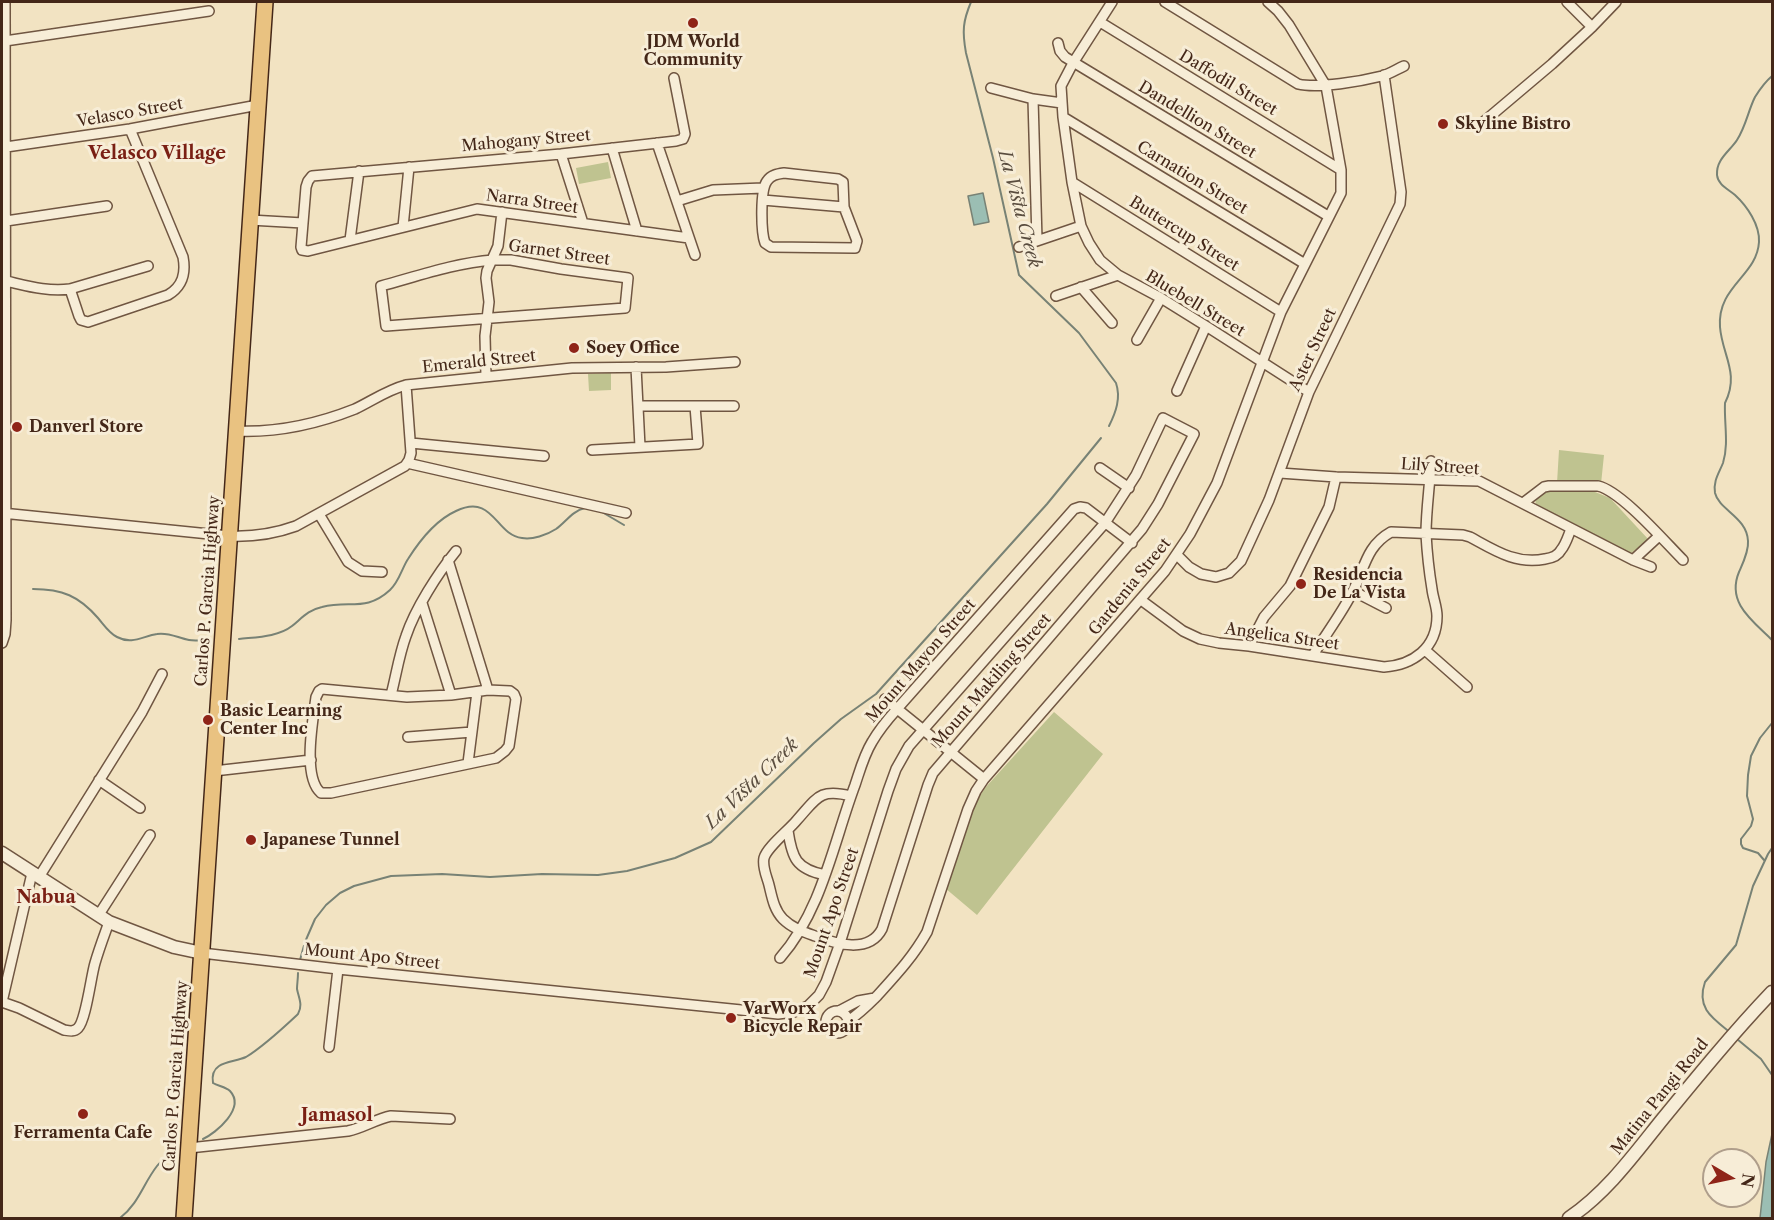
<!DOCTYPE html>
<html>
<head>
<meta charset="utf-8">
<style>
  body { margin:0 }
  #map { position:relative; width:1774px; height:1220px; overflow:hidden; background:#f2e3c2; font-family:"Libre Caslon Text",serif }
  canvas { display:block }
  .frame { position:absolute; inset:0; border:3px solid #442718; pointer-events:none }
  .north { position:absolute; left:1702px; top:1148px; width:60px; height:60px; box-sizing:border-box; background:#f7edd7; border:2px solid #af9e8b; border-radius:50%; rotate:99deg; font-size:16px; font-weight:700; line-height:24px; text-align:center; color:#442718 }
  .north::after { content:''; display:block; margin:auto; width:21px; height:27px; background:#8f2418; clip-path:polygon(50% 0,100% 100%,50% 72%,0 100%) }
</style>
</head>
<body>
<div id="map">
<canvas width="1774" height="1220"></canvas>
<div class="frame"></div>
<div class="north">N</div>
</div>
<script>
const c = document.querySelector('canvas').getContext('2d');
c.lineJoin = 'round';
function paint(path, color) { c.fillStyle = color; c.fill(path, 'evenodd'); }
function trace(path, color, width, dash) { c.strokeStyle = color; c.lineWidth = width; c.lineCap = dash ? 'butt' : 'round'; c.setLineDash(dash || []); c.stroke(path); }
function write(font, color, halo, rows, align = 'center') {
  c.font = font + ' "Libre Caslon Text",serif'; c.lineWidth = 6; c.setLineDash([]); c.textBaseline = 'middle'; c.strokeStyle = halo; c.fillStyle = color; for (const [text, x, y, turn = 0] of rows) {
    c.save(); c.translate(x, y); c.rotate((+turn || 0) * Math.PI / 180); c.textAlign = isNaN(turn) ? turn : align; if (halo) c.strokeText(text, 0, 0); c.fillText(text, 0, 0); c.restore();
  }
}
const green = new Path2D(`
  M 608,162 L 611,178 L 579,184 L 576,168 Z
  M 611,373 L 611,390 L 589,391 L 588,374 Z
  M 1559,450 L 1604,455 L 1601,484 L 1557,483 Z
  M 1547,490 L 1595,492 L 1610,498 L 1649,540 L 1631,553 L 1536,504 L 1535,499 Z
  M 1054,712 L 1103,754 L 977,915 L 945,888 L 976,802 L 985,788 Z`);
const water = new Path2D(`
  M 983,193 L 989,222 L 974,225 L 968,196 Z
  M 1772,1134 L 1772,1218 L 1760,1218 L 1766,1162 Z`);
const stream = new Path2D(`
  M 971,2 C 963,21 962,31 966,53 L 993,158 L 1019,275 L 1079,333 L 1116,383 C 1121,398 1116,412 1109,426
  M 1772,76 C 1765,82 1760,89 1755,97 C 1748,111 1746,126 1737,140 C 1730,151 1716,159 1717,175 C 1718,185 1728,189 1735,195 C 1747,206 1760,225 1759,242 C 1757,276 1717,286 1720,327 C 1722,355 1740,373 1725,403 C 1724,423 1729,444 1723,463 C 1719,473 1713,481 1715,493 C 1719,510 1747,517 1748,541 C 1749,551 1743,563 1739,572 C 1726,603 1753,621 1772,640
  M 602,512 L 624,525
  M 33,589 C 62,589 79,596 98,618 C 104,625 109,633 117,637 C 132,645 143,636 157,634 C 169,632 178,638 189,640 C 195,641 202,640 208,640
  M 239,639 C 256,637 278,637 292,626 C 302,618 308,610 322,607 C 350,600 366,612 390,590 C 399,582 402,568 408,559 C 420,540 436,520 456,511 C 494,493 495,535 522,538 C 532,540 547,535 556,529 C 566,522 572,511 585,508
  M 1764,860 L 1758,853 L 1743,848 L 1741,844 L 1741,839 L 1751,826 L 1753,819 L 1747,796 L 1748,775 L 1751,756 L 1760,738 L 1772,723
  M 300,960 L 305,942 L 315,919 L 326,905 L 340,893 L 354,886 L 391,876 L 442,874 L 490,877 L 542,874 L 598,875 L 627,871 L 675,858 L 711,842 L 814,743 L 841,719 L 876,694 L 1047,504 L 1101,438
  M 1731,1033 C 1712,1018 1696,1008 1705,982 L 1736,945 L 1753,886 L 1768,854 L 1772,848
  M 1737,1039 L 1761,1059 L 1772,1075
  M 203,1139 C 216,1133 246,1108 230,1091 C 226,1087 218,1086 213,1083 C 212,1077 213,1070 219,1066 C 226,1061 237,1061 246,1057 C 264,1046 282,1029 298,1014 C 303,1005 299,999 297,989 C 297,984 298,979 298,973
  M 120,1218 C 139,1203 143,1184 157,1166 C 161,1161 167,1157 172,1154`);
const minor = new Path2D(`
  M 1112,2 L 1073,63 L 1061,86 L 1063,117 L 1072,182 L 1081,226 L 1089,243 L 1100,260 L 1118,275 L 1161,298 L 1206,326 L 1309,392
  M 1165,2 L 1298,84 C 1318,89 1362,81 1382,76 C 1390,74 1397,69 1404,66
  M 1567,2 L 1592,27
  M 1100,22 L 1341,170
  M 5,41 L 209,11
  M 1058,43 L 1060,51 L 1065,57 L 1328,216
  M 674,78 L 685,134 L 683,139 L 676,141 L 561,154 L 312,176 L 308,181 L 306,187 L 301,247 L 302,250 L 308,251 L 477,209 L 689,238
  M 991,88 L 1033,99 L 1062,103
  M 1033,99 L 1037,240
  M 1063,117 L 1305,264
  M 1481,124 L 1552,64 L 1592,27 L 1616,2
  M 657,143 L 695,255
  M 6,147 L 130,129 L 258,105
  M 612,148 L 637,231
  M 561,154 L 583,223
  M 784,173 L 838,179 L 843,182 L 844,207 L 857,241 L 855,248 L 771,247 L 765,243 C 761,232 760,190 767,181 C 771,175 777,174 784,173 Z
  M 1072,182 L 1281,312
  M 763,200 L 844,207
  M 677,201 L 713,190 L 763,188
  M 250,220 L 303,223
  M 6,221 L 107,206
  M 403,227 L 409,167
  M 350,240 L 359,171
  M 1019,247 L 1081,226
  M 493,260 L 511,260 L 561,269 L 628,278 L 625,308 L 386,326 L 381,286 C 418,276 455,263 493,260 Z
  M 6,281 C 28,286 48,292 70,289 L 148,266
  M 1081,287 L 1112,323
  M 70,289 L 79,316 L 81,320 L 88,322 L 168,295 C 183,286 186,273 183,257 L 130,129
  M 1056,296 L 1118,275
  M 1137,340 L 1161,298
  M 636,367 L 640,447
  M 486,376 L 485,336 L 489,302 L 486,278 L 487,271 L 498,246 L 502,212
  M 1177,391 L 1206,326
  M 638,406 L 734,406
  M 235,431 C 276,433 317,424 355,409 C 372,401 387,390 406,385 L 572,368 L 666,367 L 735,362
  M 411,443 L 544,456
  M 592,450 L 698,444 L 695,406
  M 407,463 L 626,513
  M 1100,468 L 1129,488
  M 1280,473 L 1336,477 L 1479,481 L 1633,560 L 1651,567
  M 1523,503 L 1544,487 L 1549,486 L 1598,486 C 1621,491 1664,541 1683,560
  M 2,513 L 229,536 C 253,537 274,534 296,526 L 405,466 L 409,460 L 411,453 L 406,385
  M 319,514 L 348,562 L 362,571 L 382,572
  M 1177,555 L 1189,567 L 1201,574 L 1216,577 L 1229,573 L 1241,561 L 1269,500 L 1309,392 L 1400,204 L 1401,192 L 1384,75
  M 448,560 L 488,690
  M 1633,560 L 1659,536
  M 1353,591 L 1386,608
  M 1141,600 L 1183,631 L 1200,639 L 1219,643 L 1249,646 L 1384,667 C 1413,665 1437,648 1437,616 C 1437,607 1433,598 1432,589 C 1429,571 1427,552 1426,534 C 1426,510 1430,485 1431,461
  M 422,603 L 451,695
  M 2,643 L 5,634 L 6,620 L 5,2
  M 1249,646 L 1264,617 L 1290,586 L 1329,507 L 1336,477
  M 1425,650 L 1467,687
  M 1313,655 C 1326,634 1342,613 1353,591 C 1365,568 1366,546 1391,532 L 1463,535 L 1470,537 C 1494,550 1516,565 1545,559 C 1552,558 1558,556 1561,550 C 1566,544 1568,536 1571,529
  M 322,689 L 407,697 L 451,695 L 488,690 L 510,691 L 514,694 L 516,699 L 509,746 L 505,751 L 496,758 L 331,793 L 321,793 C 302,777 313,720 316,697 L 319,691 Z
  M 391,695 C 396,676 399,655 406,636 C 415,609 438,573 456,551
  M 885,699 L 984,779
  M 408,737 L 472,732
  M 468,763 L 477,692
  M 214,771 L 311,760
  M 99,780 L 140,808
  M 788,831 C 792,858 796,869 825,875
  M 39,877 L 142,712 L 162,674
  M 98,916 L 150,835
  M 202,953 L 338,969 L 751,1011 L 778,1014 L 794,1012 L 808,1006 L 819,995 L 826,982 L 840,943 L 888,791 L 896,769 L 909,746 L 1105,523 L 1136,475 L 1163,418 L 1194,434 L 1158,504 L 1142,529 L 933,773 L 928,785 L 882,929 C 869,954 836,944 815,936 C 804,932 792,928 783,919 C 774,910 772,897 769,885 C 767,877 762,867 764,858 C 767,847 789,830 797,820 C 817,798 819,788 851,796
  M 780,958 C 822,910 833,844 855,785 C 860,770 864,755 872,742 C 879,730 888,719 897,709 L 1074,509 L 1080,507 L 1086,508 L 1132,543
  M 2,1002 L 19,1008 L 64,1030 C 70,1031 74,1032 78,1028 C 86,1020 91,976 95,963 C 99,949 104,936 109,922
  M 2,1002 L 32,873
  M 839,1011 L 858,1001 L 875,998
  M826 1022a11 11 0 1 1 22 0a11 11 0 1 1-22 0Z
  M 848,1021 C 859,1014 867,1006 877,996 C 896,975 913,957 927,932 L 968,809 L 976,791 L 984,779 L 1165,571 L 1190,534 L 1217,483 L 1281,312 L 1341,193 L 1341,170 L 1326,86 L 1289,25 L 1278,11 L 1268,2
  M 329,1047 L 338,969
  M 189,1148 L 348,1131 C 363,1128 376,1119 391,1116 L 450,1119`);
const tertiary = new Path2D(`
  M 2,853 L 109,922 L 174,947 L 202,953
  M 1569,1218 C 1606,1193 1633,1156 1661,1121 C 1697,1077 1733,1033 1772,992`);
const trunk = new Path2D(`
  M 184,1218 L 265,2`);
const markers = [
  [693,23,6,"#8f2418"],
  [1443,124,6,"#8f2418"],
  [574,348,6,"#8f2418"],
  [17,427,6,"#8f2418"],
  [1301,584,6,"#8f2418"],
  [208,720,6,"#8f2418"],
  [251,840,6,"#8f2418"],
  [731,1018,6,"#8f2418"],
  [83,1114,6,"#8f2418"]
];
const poiNames = [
  ["JDM World",693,42,"center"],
  ["Community",693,60,"center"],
  ["Skyline Bistro",1455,124],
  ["Soey Office",586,348],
  ["Danverl Store",29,427],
  ["Residencia",1313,575],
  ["De La Vista",1313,593],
  ["Basic Learning",220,711],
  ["Center Inc",220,729],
  ["Japanese Tunnel",263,840],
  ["VarWorx",743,1009],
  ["Bicycle Repair",743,1027],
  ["Ferramenta Cafe",83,1133,"center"]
];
const streetNames = [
  ["Daffodil Street",1228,83,31],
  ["Velasco Street",130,113,-10],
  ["Dandellion Street",1197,120,31],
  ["Mahogany Street",526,141,-5],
  ["Carnation Street",1192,178,31],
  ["Narra Street",532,202,8],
  ["Buttercup Street",1184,234,32],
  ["Garnet Street",559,253,8],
  ["Bluebell Street",1195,304,31],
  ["Aster Street",1313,350,-65],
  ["Emerald Street",479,362,-6],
  ["Lily Street",1440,467,4],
  ["Gardenia Street",1130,587,-51],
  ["Carlos P. Garcia Highway",208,591,-86],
  ["Angelica Street",1282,637,8],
  ["Mount Mayon Street",921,661,-49],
  ["Mount Makiling Street",992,681,-49],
  ["Mount Apo Street",832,913,-71],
  ["Mount Apo Street",372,957,6],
  ["Carlos P. Garcia Highway",176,1076,-86],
  ["Matina Pangi Road",1660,1097,-51]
];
const neighbourhoodNames = [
  ["Velasco Village",157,154],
  ["Nabua",46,898],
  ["Jamasol",337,1116]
];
const waterNames = [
  ["La Vista Creek",1019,209,75],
  ["La Vista Creek",752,784,-44]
];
paint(green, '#bfc390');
paint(water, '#9bbeb3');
trace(water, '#788275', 1.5);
trace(stream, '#788275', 2);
trace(minor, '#705642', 12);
trace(tertiary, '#705642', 15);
trace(trunk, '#442718', 18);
trace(minor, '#f7edd7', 9);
trace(tertiary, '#f7edd7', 12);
trace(trunk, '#e9c281', 15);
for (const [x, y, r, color] of markers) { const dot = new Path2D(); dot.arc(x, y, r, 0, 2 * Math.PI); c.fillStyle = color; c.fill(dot); trace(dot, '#f7edd7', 2); }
write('bold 16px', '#442718', '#f7edd7', poiNames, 'left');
write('16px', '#442718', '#f7edd7', streetNames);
write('bold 18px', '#7a1f14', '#f7edd7', neighbourhoodNames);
write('italic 18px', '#5a4d3f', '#f7edd7', waterNames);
</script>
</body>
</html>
